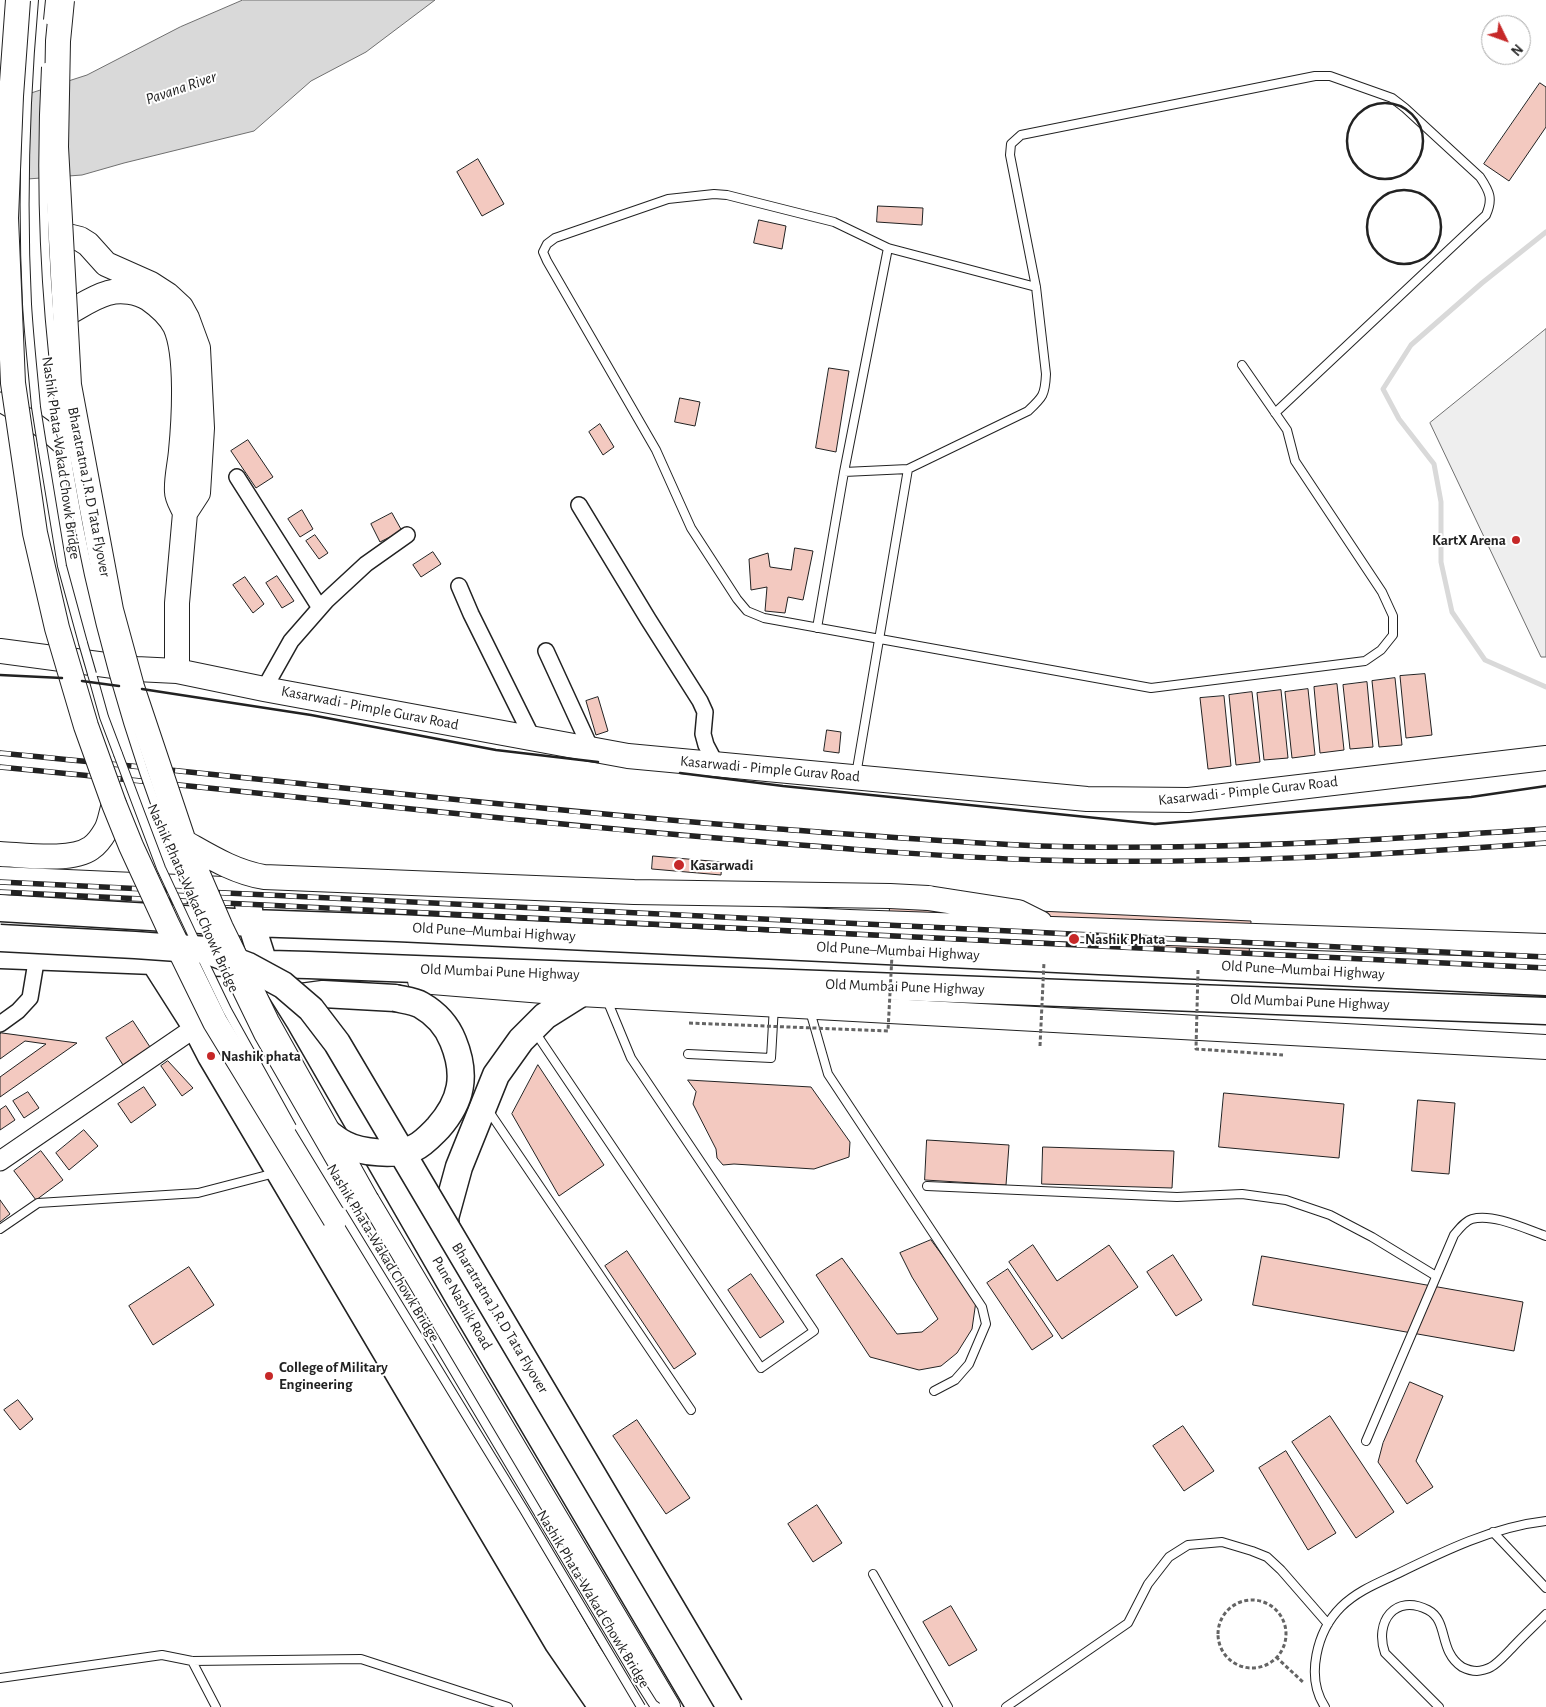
<!DOCTYPE html>
<html>
<head>
<meta charset="utf-8">
<style>
  body { margin:0 }
  #map { position:relative; width:1546px; height:1707px; overflow:hidden; background:#fff; font-family:"Alegreya Sans",sans-serif }
  canvas { display:block }
  .north { position:absolute; left:1481px; top:15px; width:50px; height:50px; box-sizing:border-box; background:#fff; border:1px solid #a7a7a7; border-radius:50%; rotate:132deg; font-size:14px; font-weight:700; line-height:20px; text-align:center; color:#222 }
  .north::after { content:''; display:block; margin:auto; width:18px; height:22px; background:#c62828; clip-path:polygon(50% 0,100% 100%,50% 72%,0 100%) }
</style>
</head>
<body>
<div id="map">
<canvas width="1546" height="1707"></canvas>
<div class="north">N</div>
</div>
<script>
const c = document.querySelector('canvas').getContext('2d');
c.lineJoin = 'round';
function paint(path, color) { c.fillStyle = color; c.fill(path, 'evenodd'); }
function trace(path, color, width, dash) { c.strokeStyle = color; c.lineWidth = width; c.lineCap = dash ? 'butt' : 'round'; c.setLineDash(dash || []); c.stroke(path); }
function write(font, color, halo, rows, align = 'center') {
  c.font = font + ' "Alegreya Sans",sans-serif'; c.lineWidth = 4; c.setLineDash([]); c.textBaseline = 'middle'; c.strokeStyle = halo; c.fillStyle = color; for (const [text, x, y, turn = 0] of rows) {
    c.save(); c.translate(x, y); c.rotate((+turn || 0) * Math.PI / 180); c.textAlign = isNaN(turn) ? turn : align; if (halo) c.strokeText(text, 0, 0); c.fillText(text, 0, 0); c.restore();
  }
}
const green = new Path2D(`
  M 1546,329 L 1546,657 L 1541,657 L 1430,423 Z`);
const water = new Path2D(`
  M 243,0 L 435,0 L 366,52 L 311,81 L 254,131 L 124,163 L 82,175 L 0,181 L 0,103 L 87,75 L 180,27 Z`);
const stream = new Path2D(`
  M 1546,232 L 1482,283 L 1411,345 L 1383,389 L 1399,419 L 1434,464 L 1441,502 L 1441,562 L 1452,612 L 1485,660 L 1546,687`);
const building = new Path2D(`
  M 1540,83 L 1546,87 L 1546,127 L 1509,181 L 1484,164 Z
  M 478,159 L 504,204 L 482,216 L 457,172 Z
  M 878,206 L 923,208 L 922,225 L 877,222 Z
  M 759,220 L 786,226 L 782,249 L 754,243 Z
  M 829,368 L 849,371 L 836,452 L 816,448 Z
  M 680,398 L 700,402 L 695,426 L 675,422 Z
  M 600,424 L 614,447 L 603,455 L 589,432 Z
  M 248,440 L 273,477 L 256,488 L 231,451 Z
  M 302,510 L 313,529 L 300,537 L 288,519 Z
  M 392,513 L 402,531 L 380,542 L 371,524 Z
  M 315,535 L 328,553 L 319,559 L 306,541 Z
  M 795,548 L 813,551 L 803,600 L 788,597 L 785,613 L 765,611 L 767,587 L 751,590 L 749,559 L 768,553 L 770,567 L 791,570 Z
  M 433,552 L 441,564 L 421,577 L 413,565 Z
  M 277,576 L 294,601 L 282,608 L 266,583 Z
  M 245,577 L 264,604 L 253,613 L 233,585 Z
  M 1425,674 L 1432,735 L 1406,738 L 1400,676 Z
  M 1395,678 L 1402,745 L 1379,747 L 1372,681 Z
  M 1367,682 L 1373,747 L 1350,749 L 1343,685 Z
  M 1337,684 L 1344,750 L 1320,753 L 1314,687 Z
  M 1308,689 L 1315,755 L 1292,758 L 1285,692 Z
  M 1281,690 L 1288,758 L 1264,760 L 1257,693 Z
  M 1252,692 L 1260,762 L 1236,765 L 1229,695 Z
  M 1224,696 L 1231,766 L 1208,769 L 1200,698 Z
  M 598,697 L 608,731 L 596,735 L 586,701 Z
  M 827,730 L 841,732 L 839,753 L 824,751 Z
  M 653,856 L 722,862 L 721,875 L 652,869 Z
  M 890,904 L 1251,921 L 1248,972 L 888,955 Z
  M 133,1021 L 150,1047 L 123,1065 L 106,1038 Z
  M 2,1033 L 77,1043 L 0,1097 L 0,1077 L 46,1044 L 25,1041 L 0,1059 L 0,1034 Z
  M 168,1061 L 193,1088 L 182,1096 L 161,1066 Z
  M 538,1065 L 604,1165 L 559,1196 L 512,1114 Z
  M 688,1080 L 811,1087 L 850,1142 L 849,1157 L 814,1169 L 734,1164 L 723,1165 L 717,1158 L 716,1149 L 693,1104 L 696,1092 Z
  M 144,1087 L 156,1105 L 131,1123 L 118,1104 Z
  M 28,1092 L 39,1108 L 24,1118 L 13,1101 Z
  M 1224,1093 L 1344,1104 L 1339,1158 L 1219,1147 Z
  M 1418,1100 L 1455,1103 L 1449,1174 L 1412,1171 Z
  M 6,1106 L 15,1120 L 0,1130 L 0,1110 Z
  M 84,1130 L 98,1146 L 69,1170 L 56,1153 Z
  M 927,1140 L 1009,1145 L 1006,1185 L 925,1180 Z
  M 1043,1147 L 1174,1151 L 1172,1188 L 1042,1184 Z
  M 41,1151 L 63,1180 L 36,1200 L 14,1171 Z
  M 0,1200 L 10,1214 L 0,1222 Z
  M 931,1240 L 976,1301 L 972,1329 L 957,1353 L 941,1366 L 919,1370 L 870,1357 L 816,1275 L 842,1258 L 897,1334 L 922,1332 L 938,1319 L 912,1277 L 900,1253 Z
  M 1033,1245 L 1057,1281 L 1109,1245 L 1138,1287 L 1062,1339 L 1009,1262 Z
  M 627,1251 L 696,1354 L 674,1369 L 605,1266 Z
  M 1173,1255 L 1202,1300 L 1176,1316 L 1147,1272 Z
  M 1262,1256 L 1523,1302 L 1514,1351 L 1253,1305 Z
  M 189,1267 L 214,1305 L 153,1345 L 129,1306 Z
  M 1008,1269 L 1053,1336 L 1032,1350 L 987,1283 Z
  M 751,1274 L 784,1322 L 760,1338 L 728,1290 Z
  M 1410,1382 L 1443,1396 L 1416,1461 L 1433,1487 L 1407,1504 L 1378,1462 L 1383,1443 Z
  M 18,1400 L 33,1419 L 20,1430 L 4,1410 Z
  M 1330,1416 L 1394,1512 L 1356,1538 L 1292,1442 Z
  M 637,1420 L 690,1498 L 666,1514 L 613,1436 Z
  M 1183,1426 L 1214,1471 L 1184,1491 L 1153,1446 Z
  M 1286,1451 L 1336,1533 L 1308,1550 L 1259,1468 Z
  M 817,1505 L 842,1543 L 813,1562 L 788,1524 Z
  M 951,1606 L 977,1650 L 949,1666 L 923,1622 Z`);
const path = new Path2D(`
  M1218 1634a34 34 0 1 1 68 0a34 34 0 1 1-68 0Z
  M 1276,1657 L 1304,1683`);
const service = new Path2D(`
  M 34,0 C 25,101 22,203 27,304 C 29,338 33,373 36,407
  M 1036,287 L 888,248 L 834,222 L 727,195 L 714,194 L 668,199 L 555,238 L 547,244 L 543,252 L 547,261 L 656,450 L 691,528 L 737,599 L 747,611 L 764,618 L 1151,688 L 1365,661 L 1381,650 L 1393,635 L 1393,616 L 1382,592 L 1295,461 L 1287,430 L 1242,365
  M 42,445 L 62,566 L 83,643
  M 844,472 L 908,469 L 1028,411 C 1043,397 1045,395 1046,374 L 1036,287 L 1010,155 L 1011,144 L 1021,135 L 1315,76 L 1330,76 L 1392,98 L 1405,108 L 1480,177 C 1490,192 1493,199 1486,215 L 1275,413
  M 817,628 L 844,472 L 888,248
  M 92,674 L 104,717 L 118,754
  M 856,775 L 908,469
  M 810,1011 L 828,1074 L 982,1307 L 986,1324 L 969,1364 L 955,1380 L 934,1391
  M 535,1032 L 761,1368 L 814,1331 L 631,1058 L 607,1000
  M 688,1054 L 771,1058 L 774,1006
  M 488,1110 L 691,1410
  M 927,1186 L 1177,1197 L 1242,1194 L 1286,1200 L 1330,1215 L 1372,1237 L 1436,1276
  M 0,1229 L 38,1203 L 198,1193 L 275,1173
  M 1366,1441 L 1454,1235 C 1459,1229 1465,1221 1472,1219 C 1493,1213 1526,1229 1546,1236
  M 1493,1532 L 1546,1588
  M 873,1574 L 948,1707
  M 192,1661 L 216,1707
  M 0,1678 L 162,1655 L 192,1661 L 361,1659 L 508,1707
  M 1006,1707 L 1128,1623 L 1148,1584 L 1169,1557 L 1188,1545 L 1222,1542 L 1252,1551 L 1267,1557 L 1281,1570 L 1328,1624
  M 1325,1707 C 1305,1677 1317,1631 1341,1607 C 1357,1591 1378,1583 1397,1574 C 1444,1551 1493,1527 1546,1521
  M 1439,1707 L 1385,1653 C 1374,1622 1395,1593 1428,1610 C 1449,1621 1438,1651 1462,1667 C 1466,1669 1472,1671 1477,1671 C 1480,1671 1488,1669 1491,1667 C 1498,1663 1505,1655 1511,1649 C 1522,1637 1534,1626 1546,1614`);
const minor = new Path2D(`
  M 237,477 L 320,608
  M 579,505 L 648,619 L 700,701 L 705,712 L 703,734 L 706,745 L 716,764
  M 459,586 L 471,614 L 533,739
  M 546,651 L 591,749
  M 264,689 L 291,641 L 326,601 L 366,564 L 407,535
  M 0,1024 L 18,1011 L 30,998 L 37,956`);
const tertiary = new Path2D(`
  M 0,402 C 32,419 53,434 78,461
  M 0,1161 L 196,1027`);
const primary = new Path2D(`
  M 60,234 L 80,239 L 88,244 L 106,264 L 151,284 L 168,295 L 181,307 L 187,318 L 198,348 L 202,428 L 198,493 L 185,513 L 177,603 L 177,671
  M 64,315 C 78,308 93,297 108,293 C 121,289 138,292 149,299 C 159,306 169,315 175,326 C 188,354 184,420 181,451 C 180,464 176,479 177,492 C 177,499 183,507 185,513
  M 0,651 L 136,669 L 177,671 L 264,689 L 628,756 L 1087,799 L 1189,800 L 1546,758
  M 0,854 C 24,855 72,862 91,848 C 97,844 102,837 106,830 C 110,823 111,813 114,804
  M 0,879 L 246,890 L 641,913 L 849,922 L 1546,946
  M 928,898 L 1018,912 L 1040,923
  M 420,981 L 580,994 L 1546,1047
  M 367,1201 L 668,1707
  M 335,1219 L 589,1653 L 624,1707`);
const trunk = new Path2D(`
  M 246,890 L 251,923 L 264,964 L 299,1020 L 459,1298 L 700,1707
  M 0,908 L 251,923 L 397,928 L 1546,982
  M 0,955 L 154,961 L 308,965 L 1546,1011
  M 154,961 L 196,1027 L 211,1056 L 558,1643 L 602,1707
  M 286,999 L 323,994 L 395,998
  M 447,1239 L 445,1218 L 459,1167 L 496,1075 L 521,1040 L 545,1016 L 580,994`);
const rail = new Path2D(`
  M 0,753 C 251,777 501,807 752,827 C 848,834 944,842 1040,846 C 1209,851 1378,840 1546,829
  M 0,767 C 251,791 501,821 752,841 C 848,849 944,857 1040,860 C 1209,865 1378,855 1546,843
  M 0,882 L 1546,957
  M 0,892 L 1546,968`);
const pathBridge = new Path2D(`
  M 1198,970 L 1196,1049 L 1283,1055
  M 689,1023 L 888,1031 L 892,955
  M 1040,1046 L 1044,962`);
const serviceBridge = new Path2D(`
  M 48,20 L 50,0
  M 46,67 C 31,336 79,617 179,867 C 190,894 203,920 215,946
  M 36,407 L 42,445
  M 83,643 L 92,674
  M 118,754 L 161,868 L 197,945
  M 201,956 L 227,1010 L 292,1127
  M 223,963 L 259,1037 L 366,1223 L 634,1674 L 653,1704 L 657,1707
  M 342,1212 L 524,1510 L 641,1707`);
const primaryBridge = new Path2D(`
  M 18,0 L 11,96 L 6,218 L 13,383 L 35,533 L 57,628 L 86,726 L 114,804 L 131,846 L 167,924 L 215,1022 L 335,1219
  M 62,0 L 58,41 L 56,147 L 69,385 L 111,610 L 132,687 L 184,842 L 221,928 L 267,1022 L 367,1201
  M 184,842 C 209,856 234,872 264,877 L 634,892 L 890,896 L 928,898`);
const trunkBridge = new Path2D(`
  M 0,938 L 135,945 L 206,950 L 248,966 L 283,985 L 311,1009 L 337,1043 L 730,1707
  M 328,1133 C 333,1137 338,1141 344,1144 C 361,1153 396,1156 414,1148 C 423,1144 431,1135 438,1128 C 462,1101 467,1075 453,1041 C 447,1026 435,1013 421,1005 C 414,1001 403,1000 395,998`);
const wall = new Path2D(`
  M1347 141a38 38 0 1 1 76 0a38 38 0 1 1-76 0Z
  M1367 227a37 37 0 1 1 74 0a37 37 0 1 1-74 0Z
  M 0,675 L 62,678
  M 82,681 L 119,686
  M 142,689 L 311,715 L 496,750 L 598,762
  M 680,773 L 783,786 L 1155,824 L 1471,797 L 1546,786`);
const markers = [
  [1516,540,5,"#c62828"],
  [679,865,6,"#c62828"],
  [1074,939,6,"#c62828"],
  [211,1056,5,"#c62828"],
  [269,1376,5,"#c62828"]
];
const streetNames = [
  ["Nashik Phata-Wakad Chowk Bridge",61,458,82],
  ["Bharatratna J.R.D Tata Flyover",89,492,79],
  ["Kasarwadi - Pimple Gurav Road",370,708,11],
  ["Kasarwadi - Pimple Gurav Road",770,769,5],
  ["Kasarwadi - Pimple Gurav Road",1248,791,-6],
  ["Nashik Phata-Wakad Chowk Bridge",193,898,66],
  ["Old Pune–Mumbai Highway",494,932,3],
  ["Old Pune–Mumbai Highway",898,951,3],
  ["Old Pune–Mumbai Highway",1303,970,3],
  ["Old Mumbai Pune Highway",500,972,2],
  ["Old Mumbai Pune Highway",905,987,2],
  ["Old Mumbai Pune Highway",1310,1002,2],
  ["Nashik Phata-Wakad Chowk Bridge",383,1253,59],
  ["Pune Nashik Road",462,1303,60],
  ["Bharatratna J.R.D Tata Flyover",500,1318,59],
  ["Nashik Phata-Wakad Chowk Bridge",593,1599,59]
];
const poiNames = [
  ["KartX Arena",1506,540,"right"],
  ["Kasarwadi",690,865],
  ["Nashik Phata",1085,939],
  ["Nashik phata",221,1056],
  ["College of Military",279,1367],
  ["Engineering",279,1384]
];
const waterNames = [
  ["Pavana River",181,88,-19]
];
paint(green, '#eee');
trace(green, '#6f6f6f', 1);
paint(water, '#d9d9d9');
trace(water, '#6f6f6f', 1);
trace(stream, '#d9d9d9', 5);
paint(building, '#f3c9c0');
trace(building, '#222', 1);
trace(service, '#222', 10);
trace(minor, '#222', 18);
trace(tertiary, '#222', 21);
trace(primary, '#222', 26);
trace(trunk, '#222', 29);
trace(path, '#646464', 3, [4, 2.5]);
trace(service, '#fff', 8);
trace(minor, '#fff', 15);
trace(tertiary, '#fff', 19);
trace(primary, '#fff', 24);
trace(trunk, '#fff', 26);
trace(rail, '#222', 5.5);
trace(rail, '#fff', 4, [11]);
trace(serviceBridge, '#222', 10, []);
trace(primaryBridge, '#222', 26, []);
trace(trunkBridge, '#222', 29, []);
trace(pathBridge, '#646464', 3, [4, 2.5]);
trace(serviceBridge, '#fff', 8);
trace(primaryBridge, '#fff', 24);
trace(trunkBridge, '#fff', 26);
trace(wall, '#222', 2.5);
for (const [x, y, r, color] of markers) { const dot = new Path2D(); dot.arc(x, y, r, 0, 2 * Math.PI); c.fillStyle = color; c.fill(dot); trace(dot, '#fff', 2); }
write('15px', '#222', '#fff', streetNames);
write('bold 15px', '#222', '#fff', poiNames, 'left');
write('italic 16px', '#222', '#fff', waterNames);
</script>
</body>
</html>
